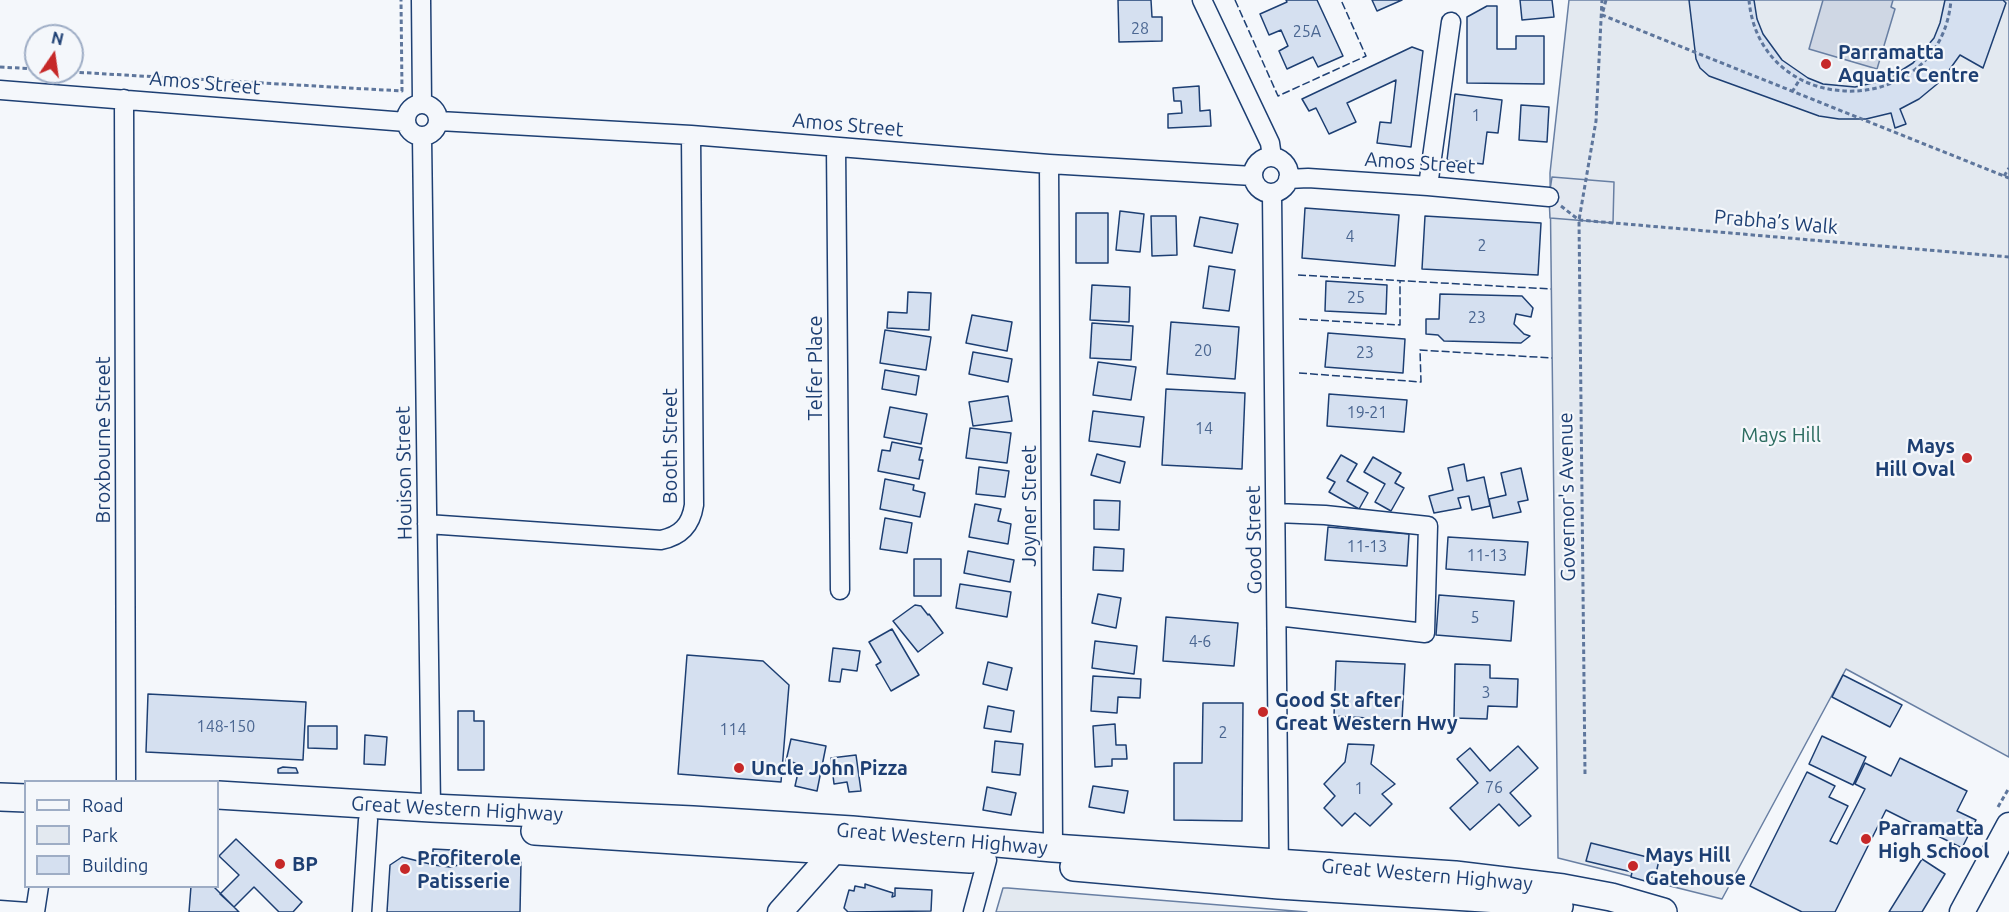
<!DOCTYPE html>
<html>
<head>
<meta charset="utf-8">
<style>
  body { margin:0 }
  #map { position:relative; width:2009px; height:912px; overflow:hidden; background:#f4f7fb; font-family:Ubuntu,sans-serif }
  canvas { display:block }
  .legend { position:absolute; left:24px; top:780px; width:195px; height:108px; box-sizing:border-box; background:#f4f7fb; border:2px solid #9eadc5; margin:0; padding:8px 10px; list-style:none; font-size:18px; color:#1d3f73 }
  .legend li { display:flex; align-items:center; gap:12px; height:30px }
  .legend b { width:30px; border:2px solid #9eadc5 }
  .north { position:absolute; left:24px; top:24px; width:60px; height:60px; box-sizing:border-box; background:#f4f7fb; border:2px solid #9eadc5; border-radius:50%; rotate:13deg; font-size:16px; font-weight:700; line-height:24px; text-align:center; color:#1d3f73 }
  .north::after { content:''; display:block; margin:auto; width:21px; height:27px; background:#c62828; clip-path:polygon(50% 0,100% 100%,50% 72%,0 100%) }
</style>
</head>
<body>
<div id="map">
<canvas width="2009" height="912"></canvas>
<ul class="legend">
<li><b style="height:8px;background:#f4f7fb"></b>Road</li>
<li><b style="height:16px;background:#e3e9f0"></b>Park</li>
<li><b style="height:16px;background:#d5e0f0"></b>Building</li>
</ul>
<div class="north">N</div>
</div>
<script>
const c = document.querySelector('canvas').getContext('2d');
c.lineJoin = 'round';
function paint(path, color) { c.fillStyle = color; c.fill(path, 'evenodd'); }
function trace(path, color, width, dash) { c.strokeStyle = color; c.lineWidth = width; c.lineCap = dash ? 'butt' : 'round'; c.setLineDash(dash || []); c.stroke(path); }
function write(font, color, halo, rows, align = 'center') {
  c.font = font + ' Ubuntu,sans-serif'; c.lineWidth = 4.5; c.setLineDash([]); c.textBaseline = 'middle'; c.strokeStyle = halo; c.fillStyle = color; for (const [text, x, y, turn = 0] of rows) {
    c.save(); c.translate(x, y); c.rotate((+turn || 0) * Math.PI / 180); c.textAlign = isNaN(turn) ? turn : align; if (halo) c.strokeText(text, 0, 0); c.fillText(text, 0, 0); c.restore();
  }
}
const green = new Path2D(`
  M 1569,0 L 2009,0 L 2009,757 L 1846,669 L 1722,899 L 1558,858 L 1550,173 Z
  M 1003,888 L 1008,888 L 1307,912 L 996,912 Z`);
const parking = new Path2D(`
  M 1552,177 L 1614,182 L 1613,223 L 1550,218 L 1549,197 Z`);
const water = new Path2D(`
  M 1823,0 L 1893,0 L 1891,7 L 1895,9 L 1877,69 L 1809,49 Z`);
const building = new Path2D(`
  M 1118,0 L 1151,0 L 1152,17 L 1162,17 L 1162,41 L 1119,42 Z
  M 1286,0 L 1317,0 L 1343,56 L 1318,67 L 1313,57 L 1287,69 L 1279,51 L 1288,46 L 1281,30 L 1269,35 L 1260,14 L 1287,2 Z
  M 1372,0 L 1402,0 L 1377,11 Z
  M 1520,0 L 1552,0 L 1554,17 L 1522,20 Z
  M 1689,0 L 1754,0 L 1757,19 L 1763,34 L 1782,60 L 1808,78 L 1823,84 L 1855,87 L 1886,80 L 1913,63 L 1934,38 L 1940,23 L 1945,0 L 2003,0 L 2006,3 L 1983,68 L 1960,55 L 1942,80 L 1919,99 L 1900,109 L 1906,124 L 1895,128 L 1891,113 L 1866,119 L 1839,119 L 1819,116 L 1709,76 L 1700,68 L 1696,59 Z
  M 1487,6 L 1497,6 L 1497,49 L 1516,49 L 1516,36 L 1544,36 L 1544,84 L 1467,83 L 1467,17 Z
  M 1412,47 L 1423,51 L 1411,147 L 1377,143 L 1380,122 L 1391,123 L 1396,80 L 1347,103 L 1356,122 L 1329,134 L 1316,108 L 1309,111 L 1302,99 Z
  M 1199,86 L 1200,111 L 1210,110 L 1211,126 L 1168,128 L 1168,114 L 1182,113 L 1181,101 L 1174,101 L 1173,88 Z
  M 1455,94 L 1502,100 L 1498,133 L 1487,132 L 1483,164 L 1447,160 Z
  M 1521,105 L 1549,107 L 1547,142 L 1519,140 Z
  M 1305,208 L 1399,215 L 1395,266 L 1302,258 Z
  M 1120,211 L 1144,214 L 1140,252 L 1116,250 Z
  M 1076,213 L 1108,213 L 1108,263 L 1076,263 Z
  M 1151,216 L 1176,216 L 1177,255 L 1152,256 Z
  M 1425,216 L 1541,223 L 1538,275 L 1422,269 Z
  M 1200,217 L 1238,224 L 1232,253 L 1194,246 Z
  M 1209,266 L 1235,270 L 1229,311 L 1203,308 Z
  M 1326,281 L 1387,285 L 1386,314 L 1325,311 Z
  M 1092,285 L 1130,287 L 1129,322 L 1090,320 Z
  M 908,292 L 931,293 L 929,330 L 887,328 L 888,312 L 907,313 Z
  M 1440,294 L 1522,296 L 1533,308 L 1531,317 L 1516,314 L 1514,324 L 1524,334 L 1530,336 L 1521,343 L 1444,341 L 1438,335 L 1426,334 L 1426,319 L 1439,319 Z
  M 972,315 L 1012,322 L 1007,351 L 966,343 Z
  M 1171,322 L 1239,327 L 1235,379 L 1167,374 Z
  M 1092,323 L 1133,326 L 1131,360 L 1090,358 Z
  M 885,330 L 931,337 L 926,370 L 880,363 Z
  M 1328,333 L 1405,339 L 1403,373 L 1325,367 Z
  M 973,352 L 1012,359 L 1008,382 L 969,374 Z
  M 1098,362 L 1136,367 L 1131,400 L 1093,395 Z
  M 885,370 L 919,376 L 916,395 L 882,389 Z
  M 1166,389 L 1245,393 L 1242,469 L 1162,465 Z
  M 1329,394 L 1407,400 L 1404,432 L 1327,426 Z
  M 1008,396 L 1012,421 L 973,426 L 969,402 Z
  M 890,407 L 927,414 L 921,444 L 884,437 Z
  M 1093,411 L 1144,417 L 1140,447 L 1089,441 Z
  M 970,428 L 1011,433 L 1007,463 L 966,458 Z
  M 892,442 L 922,448 L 919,460 L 923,460 L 919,479 L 878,471 L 882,450 L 890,451 Z
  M 1097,454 L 1125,462 L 1120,483 L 1091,475 Z
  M 1341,455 L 1357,464 L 1347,481 L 1368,493 L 1359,509 L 1329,492 L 1335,482 L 1327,478 Z
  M 1373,457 L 1401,473 L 1395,483 L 1404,488 L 1391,511 L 1375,502 L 1385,484 L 1364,472 Z
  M 1464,464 L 1467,481 L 1484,477 L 1490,506 L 1472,510 L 1469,496 L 1458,498 L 1461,508 L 1434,513 L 1429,496 L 1453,490 L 1448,468 Z
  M 979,467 L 1009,471 L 1005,497 L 976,494 Z
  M 1521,468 L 1528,500 L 1518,502 L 1521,512 L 1493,518 L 1489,499 L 1506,495 L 1501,473 Z
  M 885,479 L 914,485 L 913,490 L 925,493 L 920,517 L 880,509 Z
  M 1094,500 L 1120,501 L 1119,530 L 1094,529 Z
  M 975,504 L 1001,509 L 998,521 L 1011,524 L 1008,544 L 969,537 Z
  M 885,518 L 912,523 L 907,553 L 880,549 Z
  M 1328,527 L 1409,534 L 1407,566 L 1325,560 Z
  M 1448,537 L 1528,542 L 1525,575 L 1446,569 Z
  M 1094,547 L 1124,549 L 1123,571 L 1093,570 Z
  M 968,551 L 1014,560 L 1010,582 L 964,573 Z
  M 914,559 L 941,559 L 941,596 L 914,596 Z
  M 960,584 L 1011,592 L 1007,617 L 956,608 Z
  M 1098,594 L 1121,598 L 1116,628 L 1092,623 Z
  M 1439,595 L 1514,601 L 1511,641 L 1436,635 Z
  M 915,605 L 921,606 L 928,615 L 929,614 L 943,633 L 918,652 L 893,621 Z
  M 1166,617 L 1238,623 L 1234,666 L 1163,661 Z
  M 892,629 L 919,675 L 891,691 L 876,665 L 881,662 L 869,642 Z
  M 1095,641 L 1137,646 L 1134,674 L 1092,668 Z
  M 833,648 L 860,651 L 857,671 L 842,669 L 840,682 L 829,681 Z
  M 687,655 L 763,661 L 789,685 L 781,782 L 678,774 Z
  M 1336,661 L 1405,664 L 1402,720 L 1334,716 Z
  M 988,662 L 1012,668 L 1007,690 L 983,684 Z
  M 1455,664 L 1490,665 L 1490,678 L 1518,679 L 1517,707 L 1488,706 L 1487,719 L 1454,718 Z
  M 1843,675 L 1902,705 L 1890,727 L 1832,697 Z
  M 1093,676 L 1141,679 L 1140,698 L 1118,697 L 1117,713 L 1091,711 Z
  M 148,694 L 306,702 L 303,760 L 146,752 Z
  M 1203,703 L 1243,703 L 1242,821 L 1174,820 L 1174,763 L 1202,763 Z
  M 988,706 L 1014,711 L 1011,732 L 984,728 Z
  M 458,711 L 474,711 L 474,721 L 484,721 L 484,770 L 458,770 Z
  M 1115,724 L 1116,745 L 1126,745 L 1127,759 L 1112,759 L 1112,766 L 1095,767 L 1093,726 Z
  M 308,726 L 337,726 L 337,749 L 308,748 Z
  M 365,735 L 387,737 L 385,765 L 364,764 Z
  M 1822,736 L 1866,757 L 1853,785 L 1809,764 Z
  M 791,739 L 826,746 L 817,791 L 795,786 L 800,764 L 786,761 Z
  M 995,741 L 1023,744 L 1020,775 L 992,772 Z
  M 1348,744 L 1374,745 L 1371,764 L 1395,784 L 1382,794 L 1392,804 L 1370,826 L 1355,813 L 1342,826 L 1324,808 L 1335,796 L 1324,784 L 1345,762 Z
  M 1518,746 L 1538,768 L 1510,793 L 1531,816 L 1519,826 L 1499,804 L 1470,830 L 1450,808 L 1478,783 L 1457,759 L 1470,748 L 1490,771 Z
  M 856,755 L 861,791 L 849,792 L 847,782 L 834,784 L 831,758 Z
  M 1900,758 L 1967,791 L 1957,811 L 1976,820 L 1962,848 L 1886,810 L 1835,912 L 1802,912 L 1750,886 L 1807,772 L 1835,786 L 1829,797 L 1848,806 L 1830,841 L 1837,844 L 1865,789 L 1855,784 L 1865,763 L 1891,776 Z
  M 283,767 L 296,768 L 298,773 L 278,773 L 278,769 Z
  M 1093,786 L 1128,791 L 1124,813 L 1089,807 Z
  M 987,787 L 1016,793 L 1011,815 L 983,810 Z
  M 236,839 L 302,902 L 293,912 L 279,912 L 254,887 L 234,907 L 220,894 L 239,875 L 219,856 Z
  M 1591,843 L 1659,860 L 1655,878 L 1646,876 L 1645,881 L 1631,877 L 1632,872 L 1586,861 Z
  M 433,849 L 452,850 L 453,853 L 448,856 L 437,856 L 433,853 Z
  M 402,857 L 434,865 L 450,867 L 490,858 L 521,862 L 520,912 L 387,912 L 390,865 Z
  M 1922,859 L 1945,874 L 1922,912 L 1889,912 Z
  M 865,884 L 893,893 L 892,897 L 895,896 L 895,888 L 932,890 L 931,911 L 848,912 L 844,908 L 849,890 L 854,891 L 855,886 L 865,888 Z
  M 191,886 L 213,886 L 239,912 L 189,912 Z`);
const path = new Path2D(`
  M 1606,0 L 1602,15 L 2009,178
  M 1749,0 C 1760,122 1941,121 1951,0
  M 0,67 L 36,69
  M 72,72 L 402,91 L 401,0
  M 1792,92 L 1800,79
  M 2004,176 L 2009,168
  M 1561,206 L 1579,220 L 2009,257
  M 1585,774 L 1579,220 L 1596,121 L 1602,0
  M 1998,807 L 2009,788`);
const minor = new Path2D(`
  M 421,0 L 422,103
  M 1202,0 L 1270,143 L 1272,157
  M 0,90 L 406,122
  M 124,99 L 126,782
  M406 120a16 16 0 1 1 32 0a16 16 0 1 1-32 0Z
  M 439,121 L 691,135 L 1049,164 L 1253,176
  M 422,137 L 431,808
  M 836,147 L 840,590
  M1253 175a18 18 0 1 1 36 0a18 18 0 1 1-36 0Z
  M 1049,164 L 1053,848
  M 1288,179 L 1308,178 L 1428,186 L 1549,197
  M 1428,186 L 1451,22
  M 1272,194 L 1279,874
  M 1276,513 L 1325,515 L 1428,526 L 1425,633 L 1277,616
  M 427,524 L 661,540 C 681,536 691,525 694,505 L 691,135
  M 0,910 L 28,912
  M 35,912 L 39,886
  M 362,912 L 368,820
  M 973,912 L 987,860`);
const major = new Path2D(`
  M 780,912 L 844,840
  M 1962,912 L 2009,825`);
const highway = new Path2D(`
  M 218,795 L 431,808 L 693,820 L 852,830 L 1053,848 L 1455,875 L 1563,888 L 1611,897 L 1663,912
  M 0,797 L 26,798
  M 535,831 L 970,859
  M 1074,867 L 1279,885 L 1499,899 L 1559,906`);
const fence = new Path2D(`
  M 1235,0 L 1278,96 L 1366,56 L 1341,0
  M 1298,275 L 1551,289
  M 1299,319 L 1400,325 L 1400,281
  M 1299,373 L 1421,382 L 1420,350 L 1552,358`);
const markers = [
  [1826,64,6,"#c62828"],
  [1967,458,6,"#c62828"],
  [1263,712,6,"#c62828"],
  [739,768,6,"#c62828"],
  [1866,839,6,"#c62828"],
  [280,864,6,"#c62828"],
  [1633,866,6,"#c62828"],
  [405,869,6,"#c62828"]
];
const numberNames = [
  ["28",1140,29],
  ["25A",1307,32],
  ["1",1476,116],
  ["4",1350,237],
  ["2",1482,246],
  ["25",1356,298],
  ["23",1477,318],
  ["20",1203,351],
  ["23",1365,353],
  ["19-21",1367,413],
  ["14",1204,429],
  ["11-13",1367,547],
  ["11-13",1487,556],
  ["5",1475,618],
  ["4-6",1200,642],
  ["3",1486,693],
  ["148-150",226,727],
  ["114",733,730],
  ["2",1223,733],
  ["76",1494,788],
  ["1",1359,789]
];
const poiNames = [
  ["Parramatta",1838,52],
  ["Aquatic Centre",1838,75],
  ["Mays",1955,446,"right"],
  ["Hill Oval",1955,469,"right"],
  ["Good St after",1275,700],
  ["Great Western Hwy",1275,723],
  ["Uncle John Pizza",751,768],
  ["Parramatta",1878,828],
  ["High School",1878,851],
  ["Mays Hill",1645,855],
  ["Gatehouse",1645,878],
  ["Profiterole",417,858],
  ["Patisserie",417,881],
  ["BP",292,864]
];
const streetNames = [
  ["Amos Street",205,83,5],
  ["Amos Street",848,125,5],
  ["Amos Street",1420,163,4],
  ["Prabha’s Walk",1776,222,5],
  ["Telfer Place",815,368,-90],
  ["Broxbourne Street",103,440,-90],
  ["Booth Street",670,446,-90],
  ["Houison Street",404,473,-91],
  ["Governor's Avenue",1567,497,-91],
  ["Joyner Street",1029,506,-90],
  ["Good Street",1254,540,-91],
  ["Great Western Highway",457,809,3],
  ["Great Western Highway",942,839,5],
  ["Great Western Highway",1427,875,5]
];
const parkNames = [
  ["Mays Hill",1781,435]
];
paint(green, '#e3e9f0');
trace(green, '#687fa3', 1.5);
paint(parking, '#e3e8f0');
trace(parking, '#687fa3', 1.5);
paint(water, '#cfd7e4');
trace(water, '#687fa3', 1.5);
paint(building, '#d5e0f0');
trace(building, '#1d3f73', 1.5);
trace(minor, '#1d3f73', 21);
trace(major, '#1d3f73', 27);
trace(highway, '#1d3f73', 30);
trace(path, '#5e769c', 3, [4.5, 3]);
trace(minor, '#f4f7fb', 18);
trace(major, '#f4f7fb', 24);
trace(highway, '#f4f7fb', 27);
trace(fence, '#1d3f73', 1.5, [8, 3]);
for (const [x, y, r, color] of markers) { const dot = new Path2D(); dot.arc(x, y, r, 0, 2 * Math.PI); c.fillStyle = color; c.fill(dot); trace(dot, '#f4f7fb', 2); }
write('16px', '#4b6792', null, numberNames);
write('bold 20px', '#1d3f73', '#f4f7fb', poiNames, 'left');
write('20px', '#1d3f73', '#f4f7fb', streetNames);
write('20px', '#2c6c60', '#f4f7fb', parkNames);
</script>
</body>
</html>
